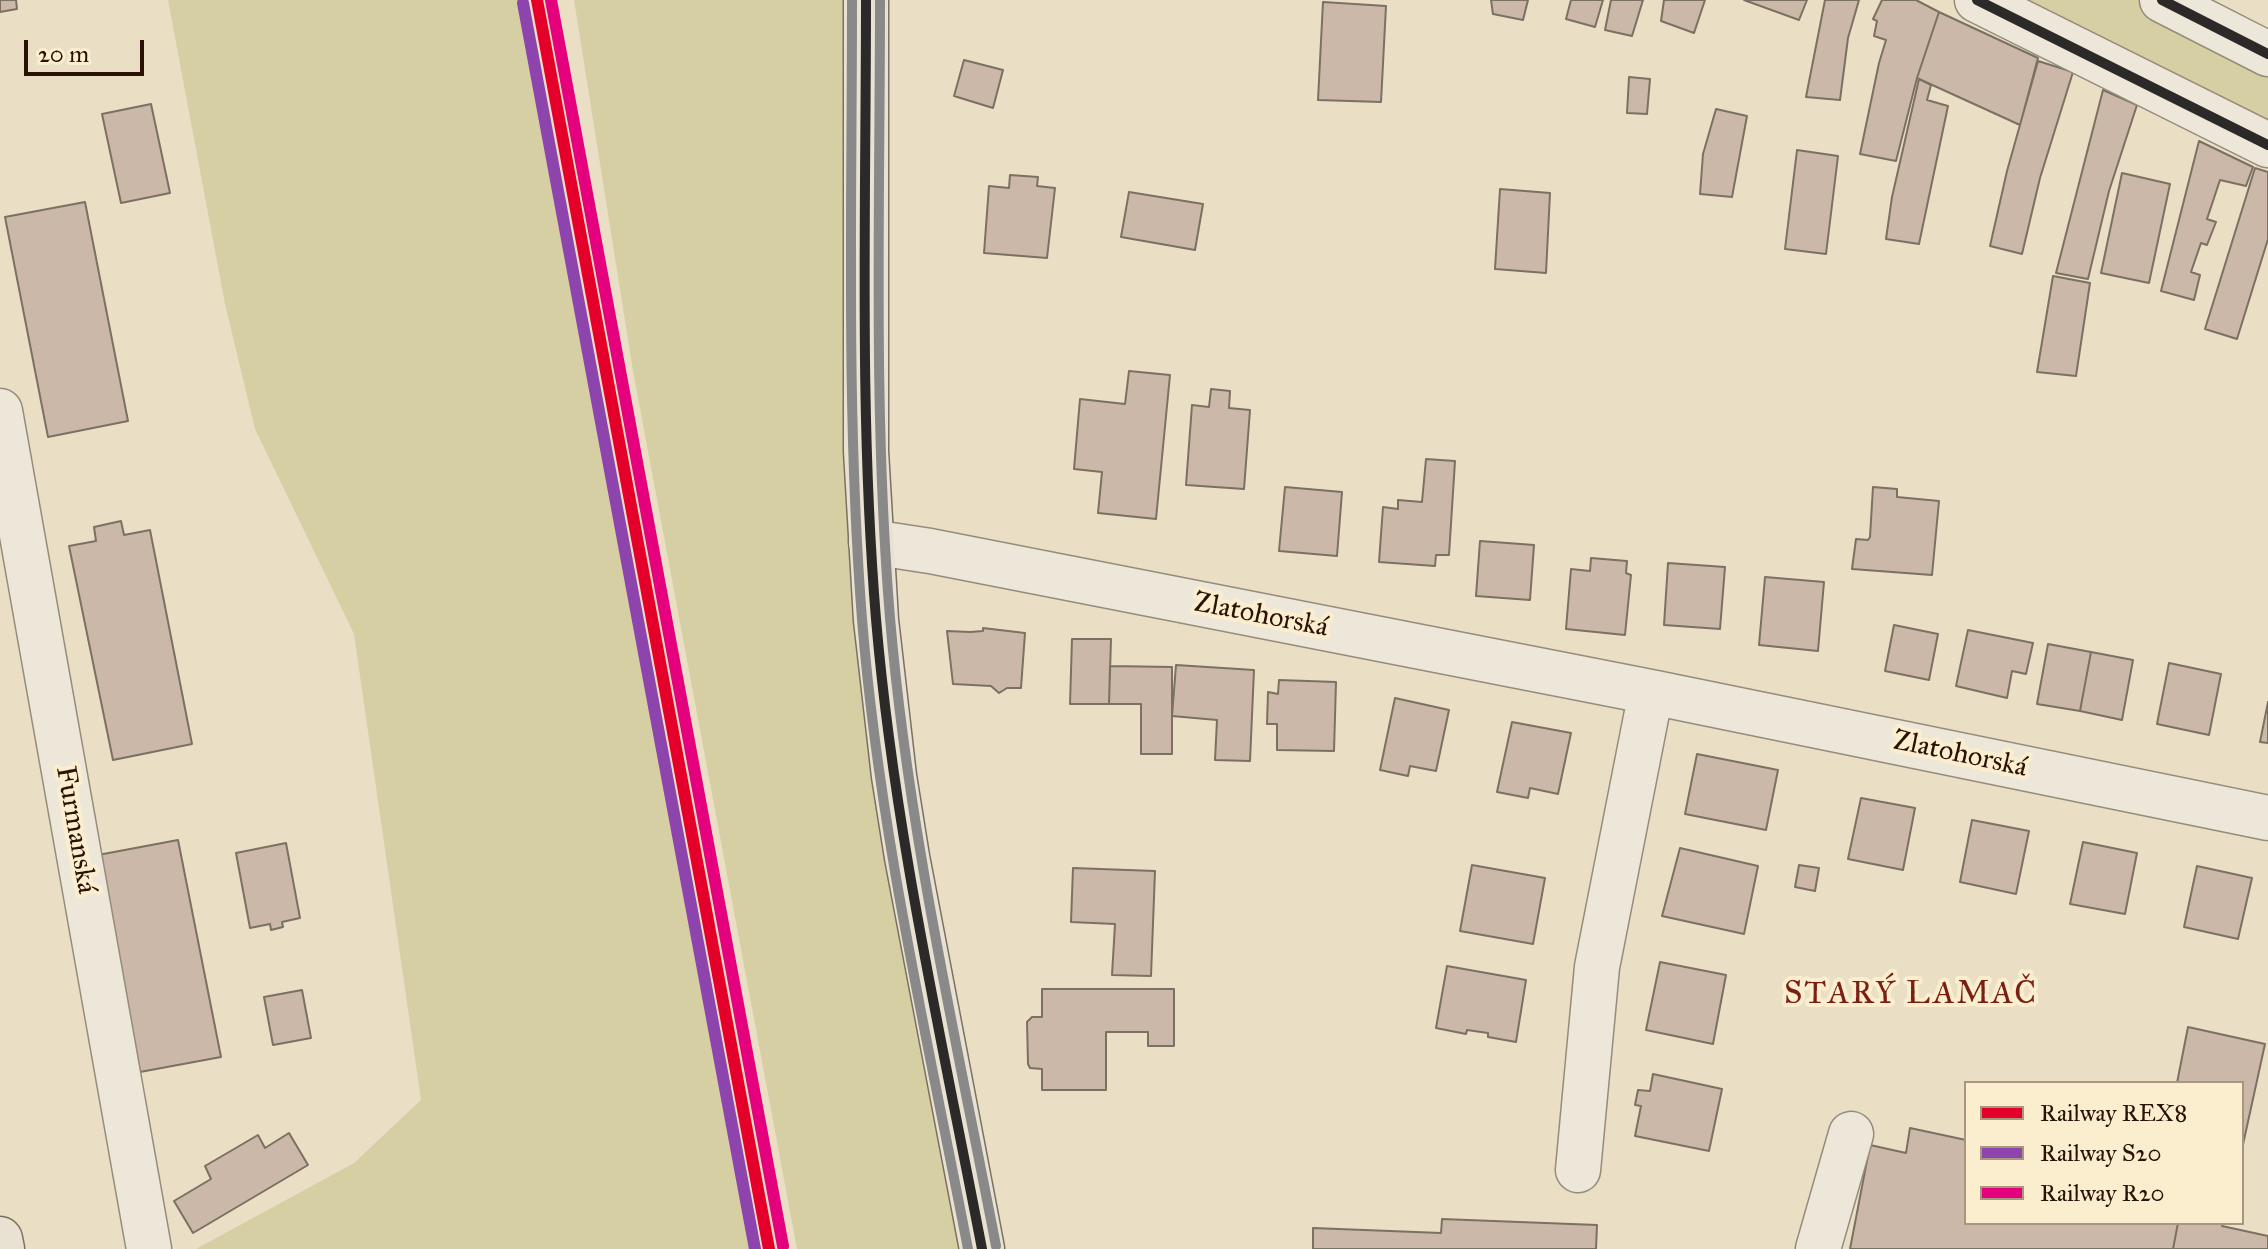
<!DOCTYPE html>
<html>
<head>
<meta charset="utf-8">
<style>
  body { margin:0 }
  #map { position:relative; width:2268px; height:1249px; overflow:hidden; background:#eadfc4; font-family:"IM FELL Great Primer",serif }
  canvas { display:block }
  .legend { position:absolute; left:1964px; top:1081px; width:280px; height:144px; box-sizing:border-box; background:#fbeecf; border:2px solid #a8967f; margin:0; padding:10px 14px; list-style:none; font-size:24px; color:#2b1207 }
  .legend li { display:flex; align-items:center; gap:16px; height:40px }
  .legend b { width:40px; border:2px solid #a8967f }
  .scale { position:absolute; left:24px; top:40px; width:120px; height:36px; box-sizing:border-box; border:4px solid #2b1207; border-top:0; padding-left:10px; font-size:24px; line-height:28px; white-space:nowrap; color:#2b1207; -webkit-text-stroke:6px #fbeecf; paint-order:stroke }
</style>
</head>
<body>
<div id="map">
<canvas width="2268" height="1249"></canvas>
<ul class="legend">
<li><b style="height:10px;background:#e4002b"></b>Railway REX8</li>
<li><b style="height:10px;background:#8e44ad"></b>Railway S20</li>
<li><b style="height:10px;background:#e5007d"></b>Railway R20</li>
</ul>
<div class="scale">20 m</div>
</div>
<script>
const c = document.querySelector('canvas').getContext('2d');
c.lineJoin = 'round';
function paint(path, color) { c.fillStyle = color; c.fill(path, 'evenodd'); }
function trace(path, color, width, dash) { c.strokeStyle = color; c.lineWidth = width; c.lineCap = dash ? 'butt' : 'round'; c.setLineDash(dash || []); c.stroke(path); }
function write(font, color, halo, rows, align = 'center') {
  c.font = font + ' "IM FELL Great Primer",serif'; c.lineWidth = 8; c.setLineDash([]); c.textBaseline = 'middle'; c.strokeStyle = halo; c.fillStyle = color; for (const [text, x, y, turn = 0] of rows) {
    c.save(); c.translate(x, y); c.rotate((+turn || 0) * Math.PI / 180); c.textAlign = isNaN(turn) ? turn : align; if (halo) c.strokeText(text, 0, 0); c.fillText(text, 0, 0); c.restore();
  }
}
const green = new Path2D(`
  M 168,0 L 523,0 L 591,392 L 750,1249 L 196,1249 L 354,1163 L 421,1100 L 354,634 L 255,429 L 225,304 Z
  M 574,0 L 866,0 L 866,451 L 982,1249 L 797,1249 L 633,371 Z
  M 1977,0 L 2162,0 L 2268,54 L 2268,145 Z`);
const building = new Path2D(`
  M 0,0 L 16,0 L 17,9 L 0,12 Z
  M 1491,0 L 1528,0 L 1523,20 L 1493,14 Z
  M 1571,0 L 1603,0 L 1595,27 L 1566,19 Z
  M 1611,0 L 1643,0 L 1632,36 L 1605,30 Z
  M 1664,0 L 1705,0 L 1694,33 L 1661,21 Z
  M 1744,0 L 1807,0 L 1799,20 Z
  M 1825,0 L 1859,0 L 1848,38 L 1840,100 L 1806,97 Z
  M 1882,0 L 1916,0 L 1939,12 L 1917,78 L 1896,161 L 1860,154 L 1879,63 L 1886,40 L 1874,36 L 1877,21 L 1873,19 Z
  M 1323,2 L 1386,6 L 1381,102 L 1318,100 Z
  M 1939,12 L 2038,58 L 2020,125 L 1917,78 Z
  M 964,60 L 1003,70 L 993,108 L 954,96 Z
  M 2038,61 L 2073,72 L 2040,178 L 2022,254 L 1990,246 L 2007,171 Z
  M 1629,77 L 1650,79 L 1647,114 L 1627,113 Z
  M 1919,79 L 1931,85 L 1927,100 L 1948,106 L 1919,244 L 1886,239 L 1892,197 Z
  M 2103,90 L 2137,105 L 2109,191 L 2088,279 L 2056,273 Z
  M 151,104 L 170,193 L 121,203 L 102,114 Z
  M 1716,109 L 1747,116 L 1732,197 L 1700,194 L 1703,154 Z
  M 2199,141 L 2253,167 L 2246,186 L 2220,180 L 2207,219 L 2216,222 L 2207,245 L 2201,243 L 2191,272 L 2200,275 L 2194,300 L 2161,291 Z
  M 1797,150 L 1838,156 L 1826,254 L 1785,249 Z
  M 2255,168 L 2268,172 L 2268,239 L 2237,339 L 2205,329 Z
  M 2122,173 L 2170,184 L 2149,283 L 2101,273 Z
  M 1010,175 L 1038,177 L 1037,186 L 1055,188 L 1047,258 L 984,253 L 989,186 L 1009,188 Z
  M 1500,189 L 1550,193 L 1546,273 L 1495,269 Z
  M 1129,192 L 1203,204 L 1195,250 L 1121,237 Z
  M 85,202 L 128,421 L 48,437 L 5,217 Z
  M 2053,276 L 2090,283 L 2076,376 L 2037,372 Z
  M 1129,371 L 1170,375 L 1156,519 L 1098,513 L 1102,472 L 1074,469 L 1080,399 L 1125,404 Z
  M 1211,389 L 1230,391 L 1229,408 L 1250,410 L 1244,489 L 1186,485 L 1192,405 L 1209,407 Z
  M 1426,459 L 1455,461 L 1449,555 L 1436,555 L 1435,566 L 1379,562 L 1383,507 L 1398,509 L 1398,500 L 1422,502 Z
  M 1285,487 L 1342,492 L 1337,556 L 1279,551 Z
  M 1873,487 L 1897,489 L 1897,497 L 1939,501 L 1932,575 L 1852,569 L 1856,539 L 1868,540 L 1870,537 Z
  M 121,521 L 124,535 L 150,530 L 192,744 L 113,760 L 69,546 L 96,541 L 94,527 Z
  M 1480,541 L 1534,545 L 1530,600 L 1476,596 Z
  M 1591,558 L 1627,561 L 1626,573 L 1631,575 L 1625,635 L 1566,629 L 1571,569 L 1590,571 Z
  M 1668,563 L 1725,567 L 1720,629 L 1664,625 Z
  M 1765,577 L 1824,582 L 1818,651 L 1759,645 Z
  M 1894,625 L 1938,634 L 1929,680 L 1885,671 Z
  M 983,628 L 1025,633 L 1021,688 L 1007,688 L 999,693 L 991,686 L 953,684 L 947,631 L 970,632 L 983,631 Z
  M 1968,630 L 2033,643 L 2026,674 L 2012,671 L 2007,698 L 1956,686 Z
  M 1072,639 L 1111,639 L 1109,704 L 1070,704 Z
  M 2048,644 L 2091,652 L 2080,711 L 2037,704 Z
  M 2091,652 L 2133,660 L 2122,720 L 2080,711 Z
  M 2169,663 L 2221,674 L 2209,735 L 2157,724 Z
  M 1176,665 L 1254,670 L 1250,761 L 1215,760 L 1217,720 L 1172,716 Z
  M 1110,666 L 1172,667 L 1172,754 L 1141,754 L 1141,704 L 1109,704 Z
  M 1279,680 L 1336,682 L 1334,751 L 1277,750 L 1277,724 L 1267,724 L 1268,692 L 1278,694 Z
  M 1395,698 L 1449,710 L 1436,771 L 1410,766 L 1408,776 L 1380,770 Z
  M 2268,702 L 2268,743 L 2260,742 Z
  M 1512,722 L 1571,733 L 1558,794 L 1530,788 L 1528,798 L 1497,792 Z
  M 1697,754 L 1778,770 L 1766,830 L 1685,814 Z
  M 1861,798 L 1915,808 L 1903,870 L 1848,859 Z
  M 1972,820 L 2029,831 L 2016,894 L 1960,882 Z
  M 178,840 L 221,1057 L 140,1072 L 98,855 Z
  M 2083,842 L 2137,853 L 2125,914 L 2070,904 Z
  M 286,843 L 300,918 L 282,922 L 283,927 L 271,930 L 270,924 L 250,928 L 236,853 Z
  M 1680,848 L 1758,866 L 1744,934 L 1662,916 Z
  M 1472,865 L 1545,878 L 1533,944 L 1460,931 Z
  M 1799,865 L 1819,868 L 1815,891 L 1795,887 Z
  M 2197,866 L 2252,878 L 2238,939 L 2184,927 Z
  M 1073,868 L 1155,871 L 1151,976 L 1112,975 L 1115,924 L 1071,922 Z
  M 1660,962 L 1726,975 L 1713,1044 L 1646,1030 Z
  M 1447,966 L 1526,980 L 1516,1042 L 1488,1037 L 1488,1033 L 1467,1030 L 1466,1034 L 1436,1028 Z
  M 1042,989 L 1174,989 L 1174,1046 L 1148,1046 L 1148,1032 L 1106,1032 L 1106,1090 L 1042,1090 L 1042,1069 L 1030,1068 L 1028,1064 L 1027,1022 L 1032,1017 L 1042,1017 Z
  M 302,990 L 311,1038 L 273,1045 L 264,997 Z
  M 2188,1027 L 2265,1044 L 2242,1149 L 2242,1083 L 2177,1083 Z
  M 1653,1074 L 1722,1089 L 1709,1151 L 1635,1136 L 1641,1106 L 1635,1105 L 1638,1090 L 1650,1091 Z
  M 1910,1128 L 1966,1140 L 1966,1223 L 2178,1223 L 2173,1249 L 1850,1249 L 1870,1145 L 1906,1153 Z
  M 289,1133 L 308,1165 L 193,1233 L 174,1201 L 211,1179 L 205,1166 L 258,1135 L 265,1148 Z
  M 1442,1219 L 1597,1225 L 1596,1249 L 1313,1249 L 1313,1228 L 1441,1233 Z
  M 2178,1223 L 2223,1223 L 2222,1226 L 2268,1236 L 2268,1249 L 2173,1249 Z`);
const minor = new Path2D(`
  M 1977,0 L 2268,145
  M 2162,0 L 2268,54
  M 0,411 L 149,1249
  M 871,542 L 930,551 L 1651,692 L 2268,818
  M 1578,1170 L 1597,967 L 1651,692
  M 1818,1249 L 1851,1134`);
const major = new Path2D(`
  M 866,0 L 866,451 L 876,620 L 894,776 L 907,857 L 982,1249`);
const highway = new Path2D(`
  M 0,1239 L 2,1249`);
const bus1 = new Path2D(`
  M 866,0 C 866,206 859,414 876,619 C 894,831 942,1040 982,1249
  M 1977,0 L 2268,145
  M 2162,0 L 2268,54`);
const bus2 = new Path2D(`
  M 852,0 C 852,206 846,414 862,619 C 879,831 928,1041 968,1249`);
const bus3 = new Path2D(`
  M 880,0 C 880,206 873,413 890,618 C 908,830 956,1038 996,1246`);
const rail1 = new Path2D(`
  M 537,0 L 769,1249`);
const rail2 = new Path2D(`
  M 523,3 L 755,1249`);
const rail3 = new Path2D(`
  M 551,0 L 783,1246`);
const streetNames = [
  ["Zlatohorská",1261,616,11],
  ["Zlatohorská",1960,755,12],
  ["Furmanská",75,830,80]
];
const quarterNames = [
  ["STARÝ LAMAČ",1911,995]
];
paint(green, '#d6cfa3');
paint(building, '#ccb8a8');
trace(building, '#7a7163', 2);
trace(minor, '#958c7b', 47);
trace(major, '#7a7163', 47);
trace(highway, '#7a7163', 47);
trace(minor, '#ede7d9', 44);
trace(major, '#e9e2d3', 44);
trace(highway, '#e9e2d3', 44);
trace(bus1, '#2b2a29', 10);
trace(bus2, '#898989', 10);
trace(bus3, '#898989', 10);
trace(rail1, '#e4002b', 12);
trace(rail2, '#8e44ad', 12);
trace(rail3, '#e5007d', 12);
write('28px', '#2b1207', '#fbeecf', streetNames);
c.letterSpacing = '2px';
write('32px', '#7a1f14', '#fbeecf', quarterNames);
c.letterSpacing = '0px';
</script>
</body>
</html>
